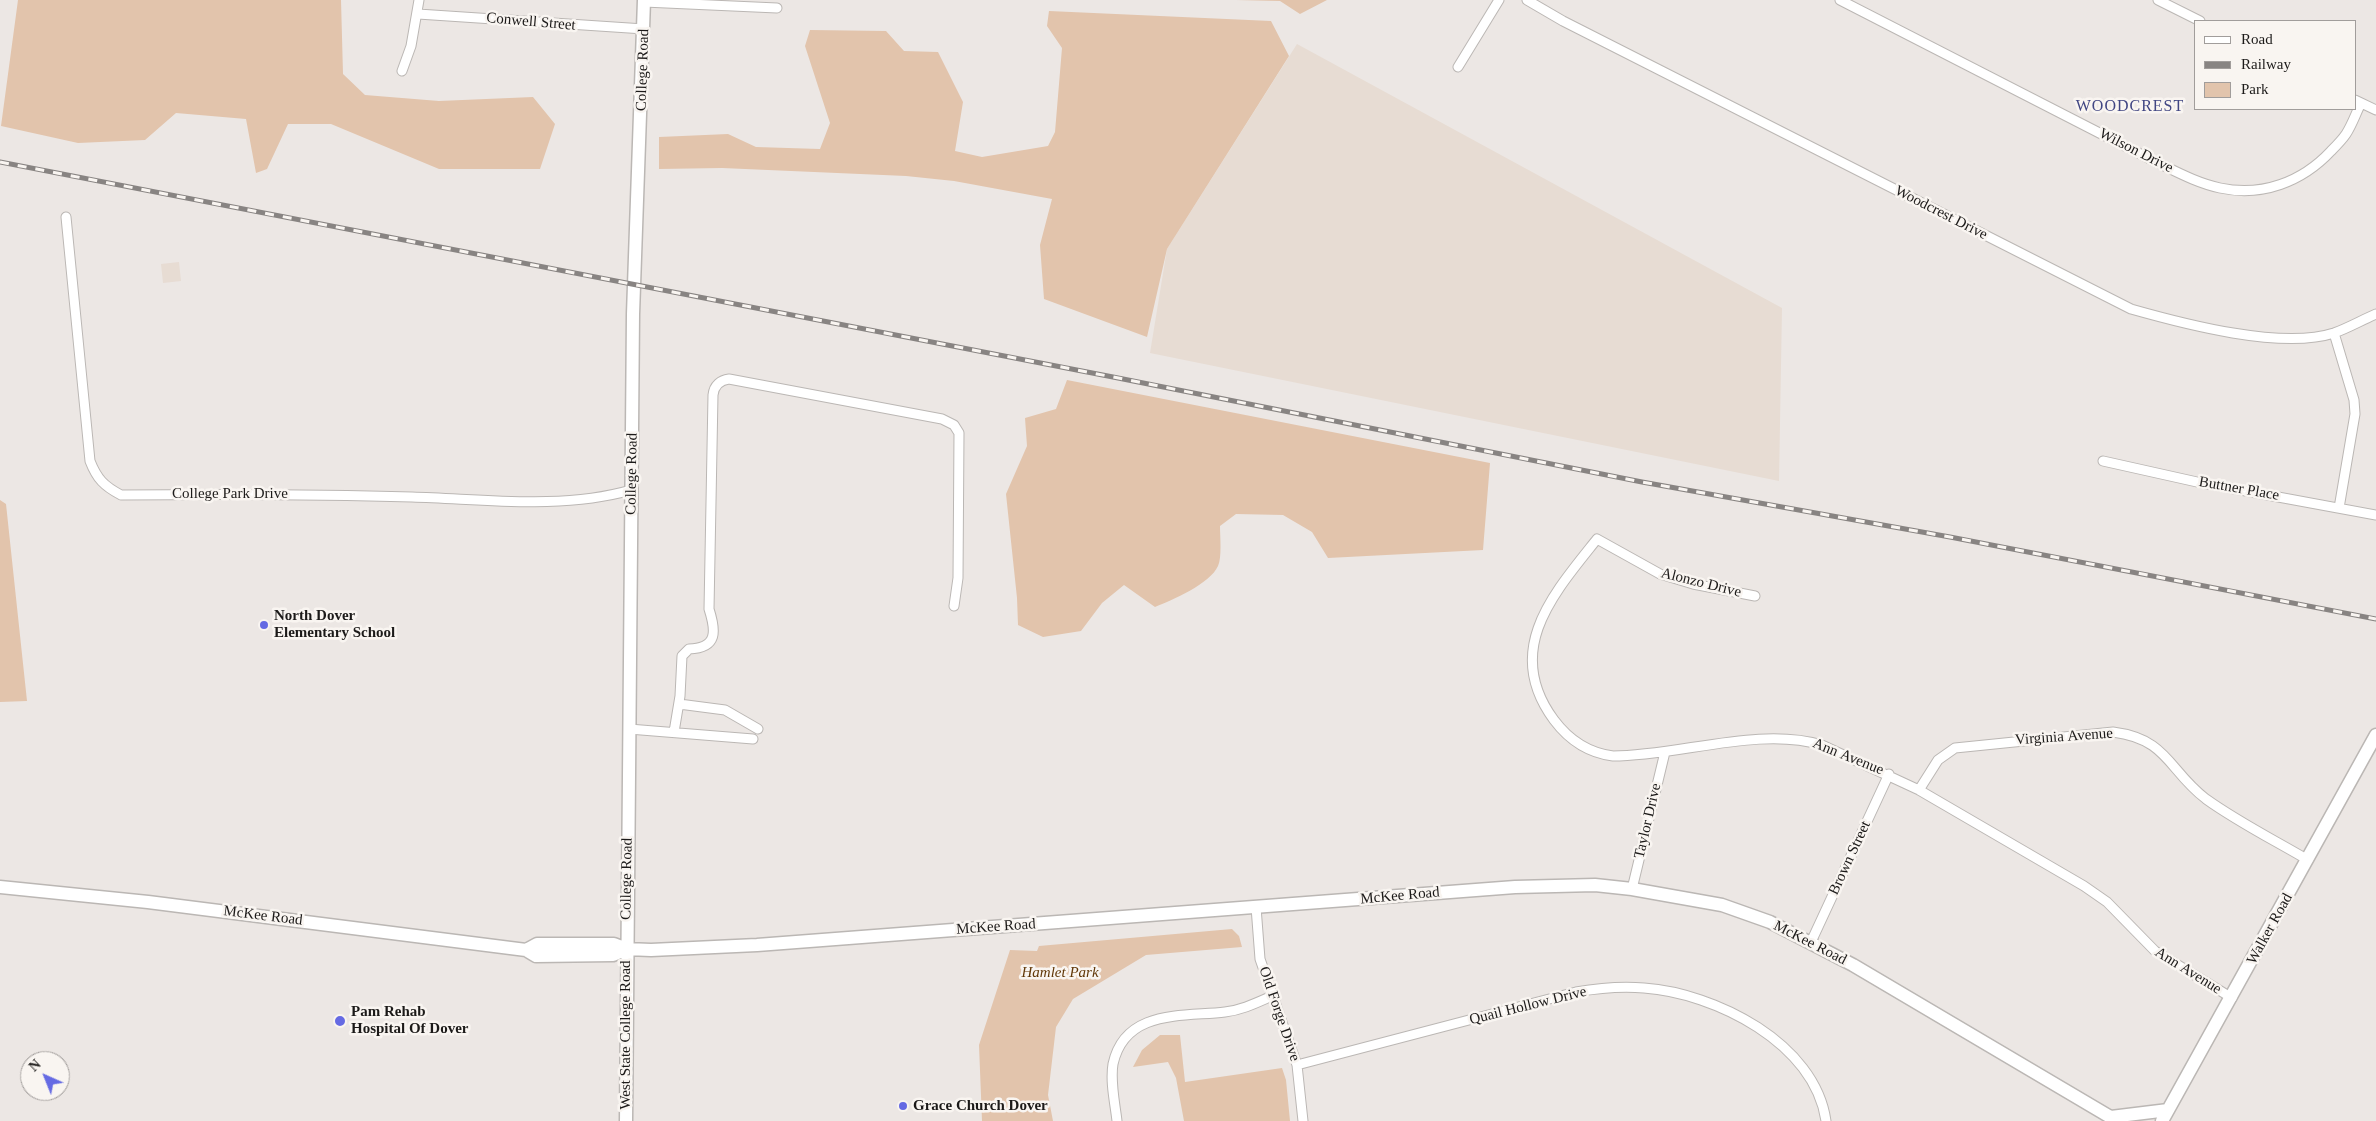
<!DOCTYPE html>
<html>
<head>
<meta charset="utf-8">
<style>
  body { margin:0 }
  #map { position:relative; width:2376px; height:1121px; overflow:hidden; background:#ece7e4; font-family:Georgia,serif }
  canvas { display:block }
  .legend { position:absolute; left:2194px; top:20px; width:162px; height:90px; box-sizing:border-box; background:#f9f5f1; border:1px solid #a19d9b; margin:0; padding:6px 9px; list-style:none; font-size:15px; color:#1c1a19 }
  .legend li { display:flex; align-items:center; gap:10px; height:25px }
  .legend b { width:25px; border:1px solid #a19d9b }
  .north { position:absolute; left:20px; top:1051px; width:50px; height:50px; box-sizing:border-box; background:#f9f5f1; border:1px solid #a19d9b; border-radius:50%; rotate:316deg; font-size:14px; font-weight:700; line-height:20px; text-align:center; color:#1c1a19 }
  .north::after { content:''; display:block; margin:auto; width:18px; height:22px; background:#656ae3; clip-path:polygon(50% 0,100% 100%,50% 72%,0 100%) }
</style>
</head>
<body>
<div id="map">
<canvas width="2376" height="1121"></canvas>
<ul class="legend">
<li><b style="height:6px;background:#fff"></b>Road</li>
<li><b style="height:6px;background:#888482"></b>Railway</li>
<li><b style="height:14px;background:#e2c4ac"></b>Park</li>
</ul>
<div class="north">N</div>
</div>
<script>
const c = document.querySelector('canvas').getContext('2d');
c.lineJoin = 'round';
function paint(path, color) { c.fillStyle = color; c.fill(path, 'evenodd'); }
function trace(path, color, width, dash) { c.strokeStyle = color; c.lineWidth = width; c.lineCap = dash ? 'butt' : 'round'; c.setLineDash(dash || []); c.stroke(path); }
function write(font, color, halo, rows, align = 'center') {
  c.font = font + ' Georgia,serif'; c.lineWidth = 5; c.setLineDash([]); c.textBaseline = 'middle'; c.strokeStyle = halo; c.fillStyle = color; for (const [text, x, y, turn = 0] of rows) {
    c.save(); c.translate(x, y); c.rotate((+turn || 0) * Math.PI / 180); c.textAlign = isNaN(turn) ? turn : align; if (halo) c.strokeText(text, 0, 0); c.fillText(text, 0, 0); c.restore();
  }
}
const built = new Path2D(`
  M 1297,44 L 1782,308 L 1779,481 L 1150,353 L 1167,249 Z
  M 179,262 L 181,281 L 163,283 L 161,264 Z`);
const green = new Path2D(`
  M 18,0 L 341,0 L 343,74 L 365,95 L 439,101 L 533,97 L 555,124 L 540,169 L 439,169 L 331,124 L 288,124 L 267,169 L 256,173 L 246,119 L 176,113 L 145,140 L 78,143 L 1,126 Z
  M 1236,0 L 1327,0 L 1300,14 L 1280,1 Z
  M 1049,11 L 1271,21 L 1289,56 L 1167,249 L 1147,337 L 1044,299 L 1040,245 L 1052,199 L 954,181 L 906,176 L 722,168 L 659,169 L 659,137 L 728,134 L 756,147 L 820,149 L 830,123 L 805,46 L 810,30 L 886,31 L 904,51 L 938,52 L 963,102 L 955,151 L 982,157 L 1048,146 L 1055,132 L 1062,48 L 1047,26 Z
  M 1067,380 L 1490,463 L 1483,550 L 1328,558 L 1312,532 L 1283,515 L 1236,514 L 1220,526 C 1220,537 1222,557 1218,566 C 1210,584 1172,600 1155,607 L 1124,585 L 1102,603 L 1081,631 L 1043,637 L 1018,625 L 1017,598 L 1006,494 L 1027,446 L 1025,418 L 1056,409 Z
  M 0,500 L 6,504 L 27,701 L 0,702 Z
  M 1232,929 L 1239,936 L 1242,947 L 1146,955 L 1073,999 L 1056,1027 L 1048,1095 L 1053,1121 L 982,1121 L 979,1045 L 1010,950 L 1037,951 L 1039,946 Z
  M 1160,1035 L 1180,1035 L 1185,1082 L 1282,1068 L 1286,1080 L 1290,1121 L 1184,1121 L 1176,1078 L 1168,1062 L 1133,1067 L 1142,1050 Z`);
const street = new Path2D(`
  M 1527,0 L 1563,21 L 2131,309 C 2184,324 2282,350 2334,333 C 2348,328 2362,320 2376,314
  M 1840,0 L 2156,162 C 2177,172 2197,183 2220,188 C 2262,197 2302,182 2331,151 C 2336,146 2342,140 2346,134 C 2352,125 2356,113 2361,103
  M 2158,0 L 2200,21
  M 644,2 L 777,8
  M 418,14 L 644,29
  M 1458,67 L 1499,0
  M 402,71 L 411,46 L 419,0
  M 2355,100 L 2376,110
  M 66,217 L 90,461 C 97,479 104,486 121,495 C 218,494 315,494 412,497 C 484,499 561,510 631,490
  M 2334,333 L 2354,400 L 2355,414 L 2339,508
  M 2103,461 L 2197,482 L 2376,515
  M 1755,596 L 1693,584 L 1660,574 L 1597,539 C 1554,593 1502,650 1554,720 C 1569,740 1589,753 1613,756 C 1679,756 1759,726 1822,745 L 1919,790 L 2084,886 L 2107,902 L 2155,951 L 2232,998
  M 679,704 L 725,710 L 758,729
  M 629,729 L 753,739
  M 674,732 L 680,696 L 682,656 L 689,649 C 718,648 716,631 709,609 L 713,395 C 714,385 721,380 729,379 L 942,419 L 954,425 L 959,433 L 958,578 L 954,606
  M 1919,790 L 1938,760 L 1955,748 L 2113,732 C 2168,739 2168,770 2206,799 C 2238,822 2274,840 2308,860
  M 1632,889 L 1665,752
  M 1256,907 L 1260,959 L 1297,1065 L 1303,1121
  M 1811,942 L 1889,774
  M 1297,1065 L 1576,992 C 1599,988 1621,986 1644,988 C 1715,993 1815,1043 1826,1121
  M 1117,1121 C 1115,1103 1110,1082 1113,1064 C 1125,1009 1183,1017 1225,1012 C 1242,1010 1256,1003 1272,996`);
const secondary = new Path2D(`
  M 0,887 L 148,902 L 526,950 L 536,956 L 613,955 L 627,949
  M 526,950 L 537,944 L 614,944 L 627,949 L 651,950 L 757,945 L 1515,887 L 1595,885 L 1632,889 L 1722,905 L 1770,922 L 1853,965 L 2117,1121
  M 2111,1117 L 2168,1110
  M 626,1121 L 633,314 L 644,0
  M 2162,1121 L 2376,735`);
const rail = new Path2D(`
  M 0,162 L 1113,377 L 1642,482 L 1950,537 L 2376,619`);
const markers = [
  [264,625,5,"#656ae3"],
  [340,1021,6,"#656ae3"],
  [903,1106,5,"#656ae3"]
];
const streetNames = [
  ["Conwell Street",531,22,5],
  ["College Road",643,70,-88],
  ["Wilson Drive",2136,151,27],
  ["Woodcrest Drive",1941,213,27],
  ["College Road",632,474,-89],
  ["Buttner Place",2239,489,10],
  ["College Park Drive",230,494],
  ["Alonzo Drive",1701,583,14],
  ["Virginia Avenue",2064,737,-4],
  ["Ann Avenue",1848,757,22],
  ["Taylor Drive",1648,821,-77],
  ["Brown Street",1850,858,-65],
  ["College Road",627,879,-89],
  ["McKee Road",1400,896,-5],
  ["McKee Road",263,916,7],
  ["McKee Road",996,927,-4],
  ["Walker Road",2270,929,-61],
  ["McKee Road",1810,943,27],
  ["Ann Avenue",2188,971,32],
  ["Quail Hollow Drive",1528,1006,-14],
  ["Old Forge Drive",1279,1014,71],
  ["West State College Road",626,1035,-90]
];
const poiNames = [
  ["North Dover",274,616],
  ["Elementary School",274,633],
  ["Pam Rehab",351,1012],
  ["Hospital Of Dover",351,1029],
  ["Grace Church Dover",913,1106]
];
const parkNames = [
  ["Hamlet Park",1060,973]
];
const neighbourhoodNames = [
  ["WOODCREST",2130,107]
];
paint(built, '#e7dcd3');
paint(green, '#e2c4ac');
trace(street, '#bbb7b4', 11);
trace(secondary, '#bbb7b4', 15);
trace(street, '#fff', 9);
trace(secondary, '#fff', 12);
trace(rail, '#888482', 5);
trace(rail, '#f9f5f1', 3, [9]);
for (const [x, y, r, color] of markers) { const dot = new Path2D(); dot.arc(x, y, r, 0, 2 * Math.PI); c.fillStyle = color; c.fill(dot); trace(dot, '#f9f5f1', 2); }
write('15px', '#1c1a19', '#f9f5f1', streetNames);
write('bold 15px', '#1c1a19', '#f9f5f1', poiNames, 'left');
write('italic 15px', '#613707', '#f9f5f1', parkNames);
c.letterSpacing = '1px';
write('16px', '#414683', '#f9f5f1', neighbourhoodNames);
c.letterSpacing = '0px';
</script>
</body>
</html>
